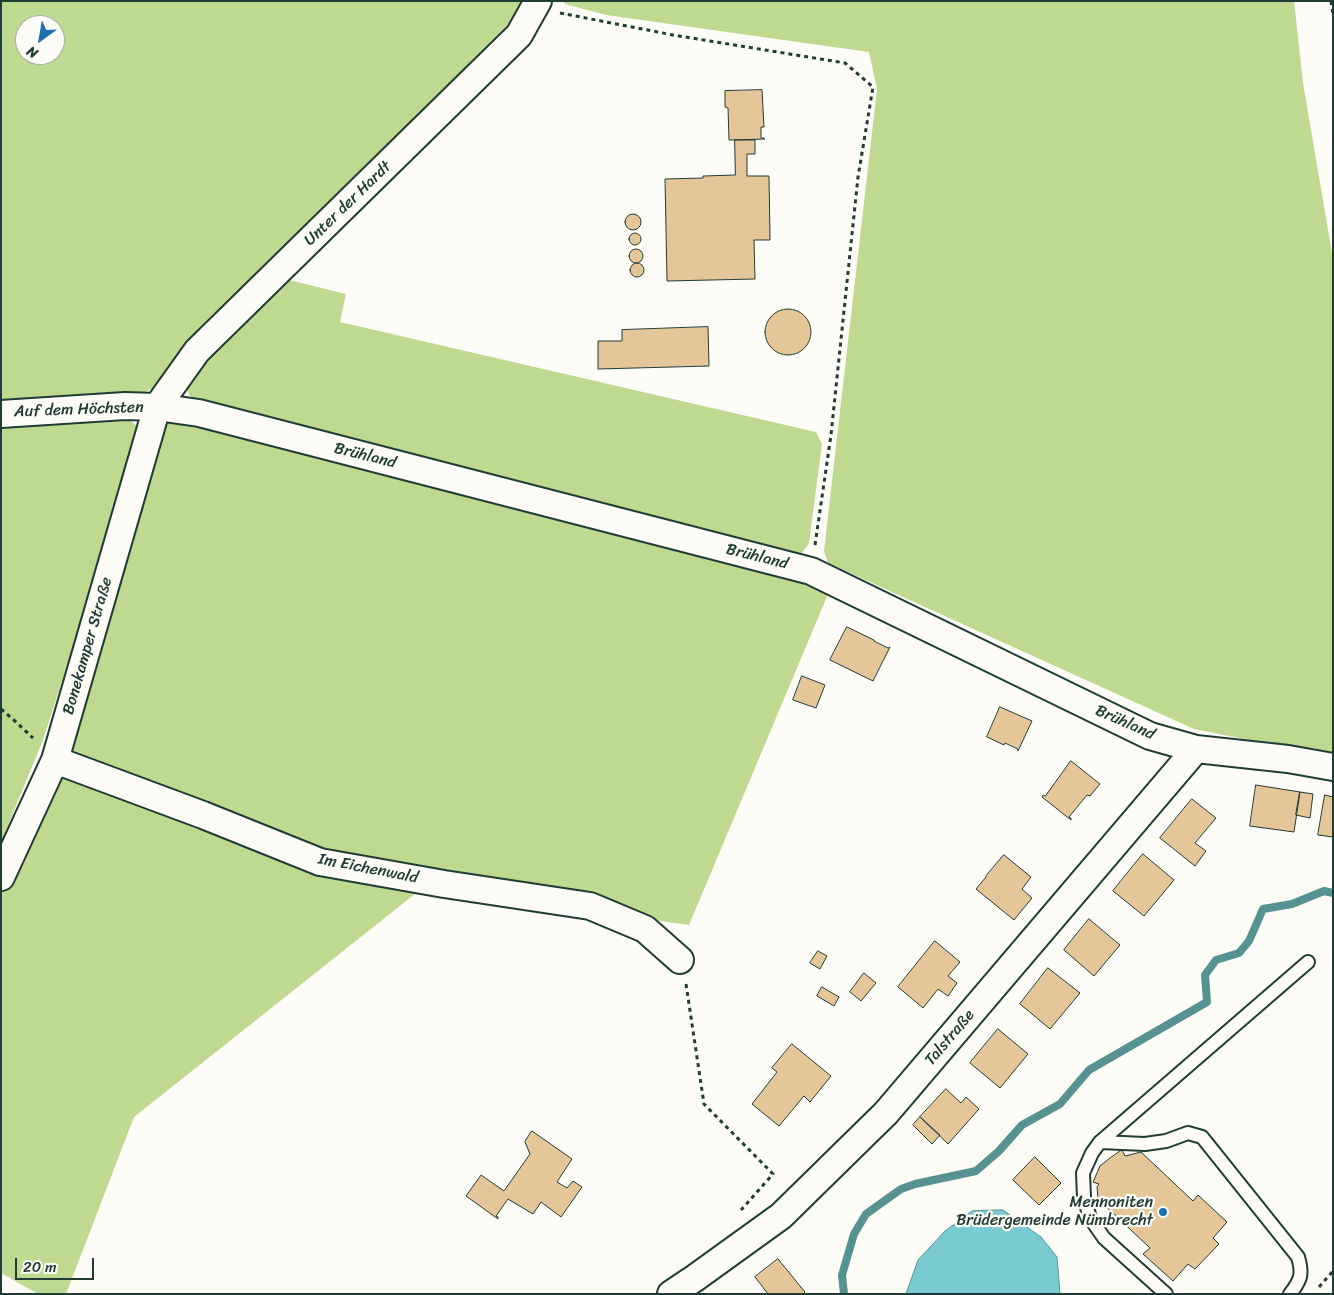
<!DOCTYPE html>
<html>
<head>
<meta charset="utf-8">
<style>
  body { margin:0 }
  #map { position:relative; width:1334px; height:1295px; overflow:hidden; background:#fdfcf7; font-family:Sriracha,sans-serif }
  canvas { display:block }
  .frame { position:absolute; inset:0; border:2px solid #1f3d34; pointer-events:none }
  .north { position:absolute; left:15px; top:15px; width:50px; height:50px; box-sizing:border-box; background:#fdfcf7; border:1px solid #a4b0a9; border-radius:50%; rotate:212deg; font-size:14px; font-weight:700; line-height:20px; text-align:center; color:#1f3d34 }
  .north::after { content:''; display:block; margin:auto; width:18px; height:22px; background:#1f6fb2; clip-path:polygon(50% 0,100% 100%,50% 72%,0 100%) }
  .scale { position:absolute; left:15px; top:1258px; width:79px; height:22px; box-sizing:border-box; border:2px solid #1f3d34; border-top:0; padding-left:6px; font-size:15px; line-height:18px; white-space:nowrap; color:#1f3d34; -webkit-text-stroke:4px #fdfcf7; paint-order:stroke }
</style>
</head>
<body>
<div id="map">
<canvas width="1334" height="1295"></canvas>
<div class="frame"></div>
<div class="north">N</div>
<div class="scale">20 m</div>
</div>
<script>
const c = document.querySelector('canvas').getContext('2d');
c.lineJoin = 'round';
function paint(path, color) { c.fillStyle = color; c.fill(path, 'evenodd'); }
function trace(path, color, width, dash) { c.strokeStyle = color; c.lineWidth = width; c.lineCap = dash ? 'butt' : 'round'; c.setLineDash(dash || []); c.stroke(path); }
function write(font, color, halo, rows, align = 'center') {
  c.font = font + ' Sriracha,sans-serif'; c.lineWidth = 4.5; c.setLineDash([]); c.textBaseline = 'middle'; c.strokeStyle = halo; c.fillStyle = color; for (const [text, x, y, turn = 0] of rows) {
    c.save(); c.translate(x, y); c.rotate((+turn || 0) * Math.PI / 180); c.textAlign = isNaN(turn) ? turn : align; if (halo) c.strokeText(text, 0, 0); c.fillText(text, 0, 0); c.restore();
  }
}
const green = new Path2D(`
  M 1,1 L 524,1 L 513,19 L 165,378 L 153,388 L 138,396 L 1,408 ZM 25,25 L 55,25 L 55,55 L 25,55 Z
  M 563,1 L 1294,1 L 1303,83 L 1333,259 L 1333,757 L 1194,729 L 828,563 L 824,551 L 877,89 L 869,52 L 606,15 L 565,4 Z
  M 285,279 L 346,294 L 340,322 L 816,432 L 822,444 L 809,543 L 802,553 L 791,559 L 192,399 L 185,387 L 192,375 Z
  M 123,414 L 137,426 L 141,434 L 43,740 L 1,842 L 1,420 Z
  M 179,418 L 831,587 L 689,925 L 624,916 L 338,858 L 69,753 L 158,434 L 169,421 Z
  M 57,769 L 425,886 L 134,1117 L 66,1294 L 38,1294 L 1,1273 L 1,891 L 36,822 Z`);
const water = new Path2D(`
  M 1003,1210 L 1041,1237 L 1057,1257 L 1060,1294 L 906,1294 L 918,1260 L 945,1231 L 972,1211 Z`);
const stream = new Path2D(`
  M 844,1294 L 842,1275 L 854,1234 L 866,1214 L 901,1189 L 915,1184 L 976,1171 L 999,1151 L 1022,1125 L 1060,1104 L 1089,1070 L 1207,1002 L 1205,975 L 1216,960 L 1239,953 L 1249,941 L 1263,909 L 1292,904 L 1324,891 L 1333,893`);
const building = new Path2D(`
  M 762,90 L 764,127 L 761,127 L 761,138 L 764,138 L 765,139 L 729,140 L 728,108 L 725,107 L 725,91 Z
  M 735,140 L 755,140 L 755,154 L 747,154 L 747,176 L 769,176 L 770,240 L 754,240 L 755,279 L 667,281 L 665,179 L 703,178 L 703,176 L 735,175 Z
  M625 222a8 8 0 1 1 16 0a8 8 0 1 1-16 0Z
  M629 239a6 6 0 1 1 12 0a6 6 0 1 1-12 0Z
  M629 256a7 7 0 1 1 14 0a7 7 0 1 1-14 0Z
  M630 270a7 7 0 1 1 14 0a7 7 0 1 1-14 0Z
  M765 332a23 23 0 1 1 46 0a23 23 0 1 1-46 0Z
  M 708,327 L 709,366 L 598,369 L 598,341 L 622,341 L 622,330 Z
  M 847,627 L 874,640 L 874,641 L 888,648 L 890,647 L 873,681 L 830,660 Z
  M 802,676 L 825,685 L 816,708 L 793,700 Z
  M 1000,707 L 1032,721 L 1018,751 L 1018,749 L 1005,743 L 1004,745 L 987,737 Z
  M 1071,761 L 1100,784 L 1090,796 L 1087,795 L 1069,817 L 1071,818 L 1071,820 L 1042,797 L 1043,795 L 1045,796 Z
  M 1256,785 L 1300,792 L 1294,832 L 1250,826 Z
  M 1300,792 L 1313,794 L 1310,818 L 1296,815 Z
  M 1325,795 L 1333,797 L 1333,837 L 1318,835 Z
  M 1192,799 L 1216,818 L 1195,843 L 1206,851 L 1195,866 L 1160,838 Z
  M 1143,854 L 1174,880 L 1144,916 L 1113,891 Z
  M 1004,855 L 1031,877 L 1022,889 L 1032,898 L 1014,920 L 976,889 L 986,877 L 986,876 Z
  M 1089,919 L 1120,945 L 1094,976 L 1064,950 Z
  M 935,941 L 960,962 L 948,976 L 957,983 L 948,996 L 938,989 L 923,1008 L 898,987 Z
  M 818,951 L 827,956 L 820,969 L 810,963 Z
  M 1048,968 L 1080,993 L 1050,1029 L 1020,1004 Z
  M 864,973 L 876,983 L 861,1001 L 850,992 Z
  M 822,987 L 839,997 L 834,1006 L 817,996 Z
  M 998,1029 L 1028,1054 L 1000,1088 L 970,1063 Z
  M 792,1044 L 831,1076 L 810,1102 L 804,1096 L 779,1126 L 752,1104 L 777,1072 L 772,1068 Z
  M 946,1089 L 961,1103 L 966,1097 L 979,1109 L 948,1144 L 920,1117 Z
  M 920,1117 L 940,1135 L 932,1144 L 913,1125 Z
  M 532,1131 L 572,1159 L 557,1182 L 567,1188 L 573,1181 L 582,1187 L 561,1217 L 541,1202 L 533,1214 L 508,1199 L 496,1216 L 498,1217 L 498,1219 L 466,1196 L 481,1175 L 504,1191 L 530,1154 L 525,1142 Z
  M 1122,1150 L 1125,1156 L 1141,1152 L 1193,1201 L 1198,1195 L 1227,1222 L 1213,1238 L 1219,1244 L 1195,1269 L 1188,1264 L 1173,1281 L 1143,1254 L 1150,1248 L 1098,1199 L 1097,1187 L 1099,1184 L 1093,1182 L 1100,1166 L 1110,1158 Z
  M 1035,1157 L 1061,1183 L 1039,1205 L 1013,1180 Z
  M 778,1259 L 805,1292 L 803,1294 L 768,1294 L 755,1277 Z`);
const path = new Path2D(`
  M 1331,1 L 1333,14
  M 560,13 L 673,35 L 845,63 L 873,87 L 858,177 L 831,435 L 815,545
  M 1,709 L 16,722 L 33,738
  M 686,984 L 704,1104 L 773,1174 L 741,1210
  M 1319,1287 L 1333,1271`);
const service = new Path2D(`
  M 1100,1142 L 1308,962
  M 1166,1294 L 1104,1238 L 1090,1218 L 1084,1197 L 1083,1173 L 1092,1153 L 1100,1142 L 1145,1144 L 1166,1141 L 1188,1133 L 1202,1137 L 1298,1257 C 1303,1274 1301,1280 1290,1294`);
const minor = new Path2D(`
  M 1,414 L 125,406 L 157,407 L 199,413 L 811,571 L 1150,736 L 1196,749 L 1288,759 L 1333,767
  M 55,760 L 203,815 L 320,862 L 444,884 L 590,906 L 645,929 L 680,960
  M 1,877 L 55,760 L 157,407 L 197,351 L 519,35 L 538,1
  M 671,1294 L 695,1278 L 781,1216 L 886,1113 L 1196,749`);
const markers = [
  [1163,1212,5,"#1f6fb2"]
];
const streetNames = [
  ["Unter der Hardt",348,204,-44],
  ["Auf dem Höchsten",79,410,-2],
  ["Brühland",365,456,14],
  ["Brühland",757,557,14],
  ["Bonekamper Straße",88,646,-74],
  ["Brühland",1125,723,24],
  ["Im Eichenwald",368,869,11],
  ["Talstraße",950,1038,-50]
];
const poiNames = [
  ["Mennoniten",1153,1203],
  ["Brüdergemeinde Nümbrecht",1153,1221]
];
paint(green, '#bfd990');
paint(water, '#7acbd1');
trace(water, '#569292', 1);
trace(stream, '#569292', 8);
paint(building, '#e5c698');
trace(building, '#1f3d34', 1);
trace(service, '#1f3d34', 16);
trace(minor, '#1f3d34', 30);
trace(path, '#1f3d34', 3, [4, 4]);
trace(service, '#fdfcf7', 12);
trace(minor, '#fdfcf7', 26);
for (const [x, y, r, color] of markers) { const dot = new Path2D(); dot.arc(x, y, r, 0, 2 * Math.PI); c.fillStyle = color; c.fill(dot); trace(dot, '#fdfcf7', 2); }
write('16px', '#1f3d34', '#fdfcf7', streetNames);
write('16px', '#1f3d34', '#fdfcf7', poiNames, 'right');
</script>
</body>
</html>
